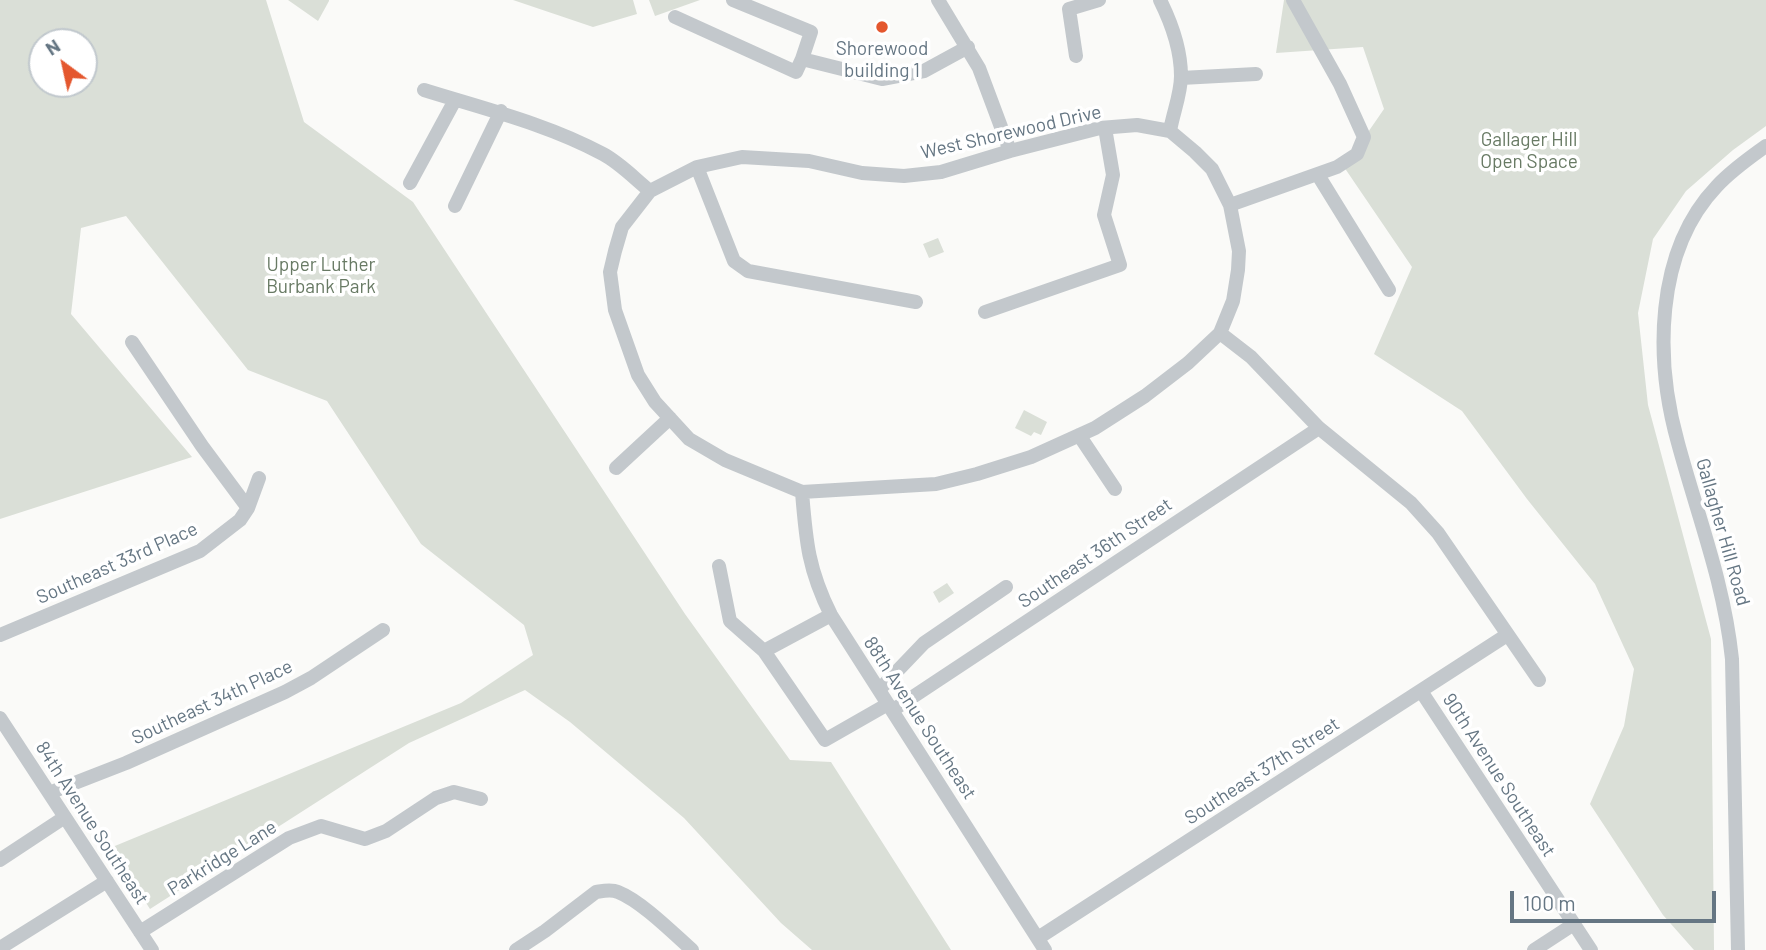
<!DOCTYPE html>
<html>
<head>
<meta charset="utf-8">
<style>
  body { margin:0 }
  #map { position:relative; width:1766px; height:950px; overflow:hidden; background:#fafaf8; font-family:Barlow,sans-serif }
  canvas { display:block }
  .north { position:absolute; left:28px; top:28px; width:70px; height:70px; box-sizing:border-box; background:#fff; border:2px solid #c1c8cd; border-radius:50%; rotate:327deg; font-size:19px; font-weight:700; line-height:28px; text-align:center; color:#657683 }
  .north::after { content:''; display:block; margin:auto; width:24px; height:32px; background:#e4572e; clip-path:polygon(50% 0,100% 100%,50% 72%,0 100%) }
  .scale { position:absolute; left:1510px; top:891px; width:206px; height:32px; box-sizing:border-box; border:4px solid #657683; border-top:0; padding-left:9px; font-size:21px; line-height:24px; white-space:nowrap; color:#657683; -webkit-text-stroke:5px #fff; paint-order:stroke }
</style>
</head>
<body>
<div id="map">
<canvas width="1766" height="950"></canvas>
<div class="north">N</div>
<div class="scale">100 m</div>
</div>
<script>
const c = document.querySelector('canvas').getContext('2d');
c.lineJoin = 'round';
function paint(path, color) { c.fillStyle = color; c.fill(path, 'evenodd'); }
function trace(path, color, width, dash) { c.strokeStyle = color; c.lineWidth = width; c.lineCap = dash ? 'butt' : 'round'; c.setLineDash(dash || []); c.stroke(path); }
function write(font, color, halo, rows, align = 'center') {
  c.font = font + ' Barlow,sans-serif'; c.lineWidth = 7; c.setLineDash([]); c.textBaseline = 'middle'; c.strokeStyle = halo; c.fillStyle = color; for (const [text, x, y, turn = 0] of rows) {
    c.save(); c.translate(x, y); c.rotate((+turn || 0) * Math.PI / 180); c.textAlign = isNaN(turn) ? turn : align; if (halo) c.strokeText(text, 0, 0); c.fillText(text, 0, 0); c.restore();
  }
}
const green = new Path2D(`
  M 0,0 L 266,0 L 304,122 L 413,202 L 685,614 L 790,760 L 831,762 L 951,950 L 812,950 L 781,923 L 684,818 L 570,722 L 525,690 L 409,743 L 150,909 L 110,848 L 461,703 L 533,655 L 524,625 L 421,544 L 327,401 L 248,370 L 126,216 L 81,228 L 71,314 L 192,457 L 0,519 ZM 42,42 L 84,42 L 84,84 L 42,84 Z
  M 288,0 L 329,0 L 329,1 L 318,21 Z
  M 513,0 L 633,0 L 637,14 L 593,27 Z
  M 649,0 L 700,0 L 655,16 Z
  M 1284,0 L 1766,0 L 1766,126 L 1733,150 L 1686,191 L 1653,239 L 1638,313 L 1648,405 L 1711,639 L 1714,950 L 1694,950 L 1663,915 L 1590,804 L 1624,726 L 1634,669 L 1595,584 L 1527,499 L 1462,411 L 1374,354 L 1412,267 L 1344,167 L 1384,109 L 1363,47 L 1276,53 Z
  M 938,238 L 944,252 L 929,258 L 923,244 Z
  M 1024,410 L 1047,422 L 1041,435 L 1034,432 L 1031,436 L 1015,428 Z
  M 947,583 L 954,593 L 939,603 L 933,592 Z`);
const minor = new Path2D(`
  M 733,0 L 811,32 L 802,59
  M 938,0 L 979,68 L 1010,151
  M 1160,0 C 1172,24 1181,49 1181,76 C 1181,94 1173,113 1170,131
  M 675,17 L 796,72 L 802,59 L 882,79 L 924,71 L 968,47
  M 1076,56 L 1069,9 L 1099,0
  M 1181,78 L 1256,74
  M 424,90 C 485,109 547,124 603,154 C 620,163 635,179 650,191
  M 1137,125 L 1170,131 L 1195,152 L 1212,169 L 1230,205 L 1239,251 L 1238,270 L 1233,301 L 1220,333 L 1188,363 L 1145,396 L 1095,428 L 1031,457 L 977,474 L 936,484 L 802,492 L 725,460 L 689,439 L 655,402 L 638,375 L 615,310 L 610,272 L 615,251 L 622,227 L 650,191 L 697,167 L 742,157 L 809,161 L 862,173 L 904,176 L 941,172 L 1010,151 L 1100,128 Z
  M 697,167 L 734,261 L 748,271 L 916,302
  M 1318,175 L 1389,290
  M 410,183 L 455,100
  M 1230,205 L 1337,167 L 1357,154 L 1364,137 L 1340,84 L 1293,0
  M 455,206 L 501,111
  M 985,312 L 1120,265 L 1104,215 L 1113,175 L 1105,128
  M 1220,333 L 1251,357 L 1319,428 L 1411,503 L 1438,533 L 1539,680
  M 132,342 L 202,446 L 248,508
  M 1079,435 L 1115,489
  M 616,468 L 670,418
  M 802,492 C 806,541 808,569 831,615 L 1045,950
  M 719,566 L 730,621 L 764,651
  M 831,615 L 764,651 L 825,740 L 888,704
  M 0,635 L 200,551 L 240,520 L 248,508 L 259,478
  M 879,690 L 924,643 L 1006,587
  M 1421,691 L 1591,950
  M 893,710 L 1319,428
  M 0,718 L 152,950
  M 49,793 L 126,763 L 285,692 L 311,678 L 383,630
  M 0,860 L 65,817
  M 140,932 L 289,838 L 321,826 L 365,839 L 386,831 L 436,798 L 454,792 L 481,799
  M 1038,938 L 1507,635
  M 0,948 L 107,881
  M 516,950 L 545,931 L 596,892 C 603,891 611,889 618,892 C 641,901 673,933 692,950
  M 1534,950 L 1574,924
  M 1738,950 L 1732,659 C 1724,582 1698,517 1678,443 C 1655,361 1654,252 1717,186 C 1731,171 1749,158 1766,146`);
const markers = [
  [882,27,7,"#e4572e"]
];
const poiNames = [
  ["Shorewood",882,49],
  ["building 1",882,71]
];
const streetNames = [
  ["West Shorewood Drive",1011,132,-13],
  ["Gallagher Hill Road",1723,532,74],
  ["Southeast 36th Street",1095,553,-34],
  ["Southeast 33rd Place",117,563,-24],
  ["Southeast 34th Place",212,702,-25],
  ["88th Avenue Southeast",920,718,57],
  ["Southeast 37th Street",1262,771,-33],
  ["90th Avenue Southeast",1499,775,57],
  ["84th Avenue Southeast",92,823,57],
  ["Parkridge Lane",222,858,-32]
];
const parkNames = [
  ["Gallager Hill",1529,140],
  ["Open Space",1529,162],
  ["Upper Luther",321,265],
  ["Burbank Park",321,287]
];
paint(green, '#dadfd7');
trace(minor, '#c3c8cc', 14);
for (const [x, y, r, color] of markers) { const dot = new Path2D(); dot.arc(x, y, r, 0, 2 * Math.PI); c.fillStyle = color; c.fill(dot); trace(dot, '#fff', 2.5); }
write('19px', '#657683', '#fff', poiNames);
write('19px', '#657683', '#fff', streetNames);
write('19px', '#687a64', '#fff', parkNames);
</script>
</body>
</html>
